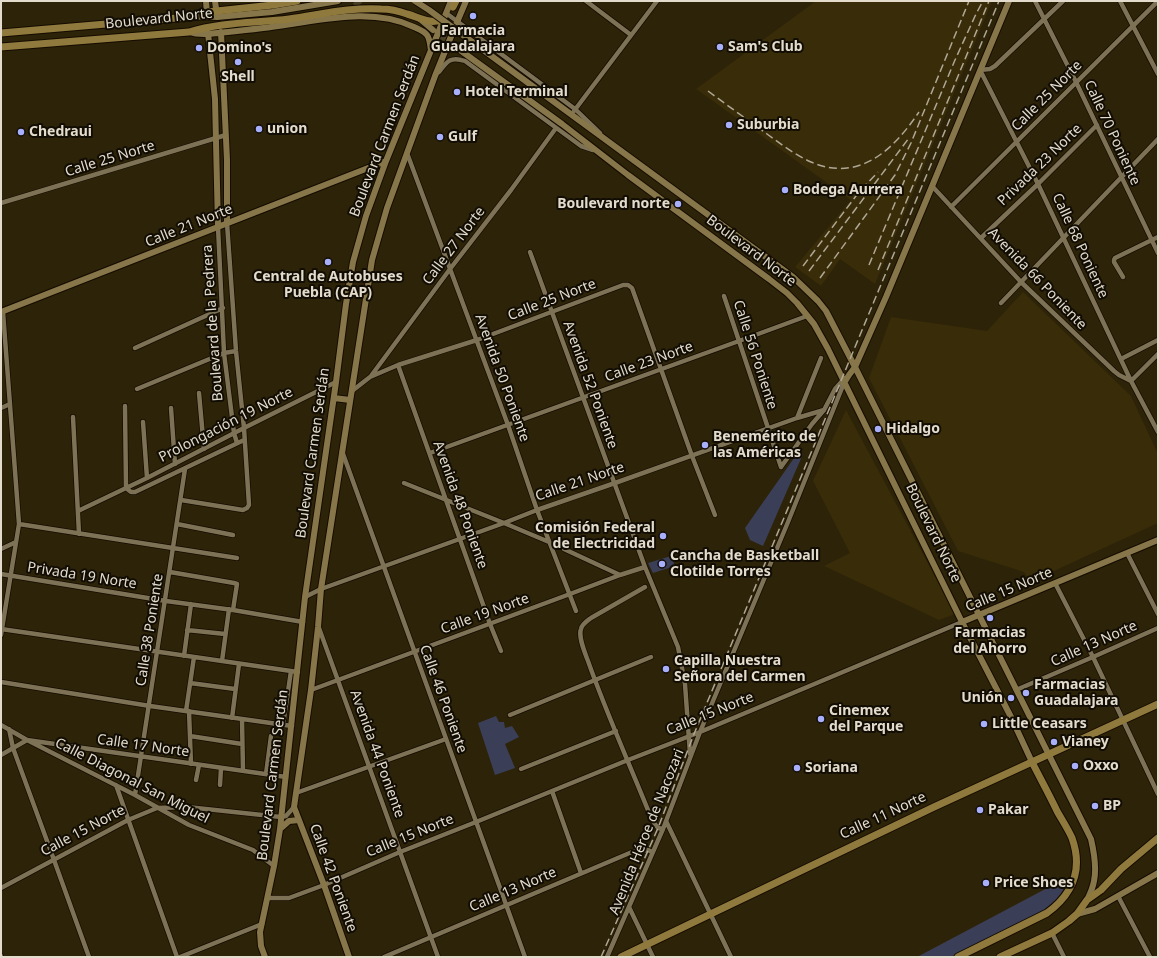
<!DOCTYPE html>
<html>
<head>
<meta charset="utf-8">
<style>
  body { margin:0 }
  #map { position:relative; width:1159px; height:958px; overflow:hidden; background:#2d2308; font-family:"Noto Sans",sans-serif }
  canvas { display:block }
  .frame { position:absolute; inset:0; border:2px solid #e3dccd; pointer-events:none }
</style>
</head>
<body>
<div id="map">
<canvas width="1159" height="958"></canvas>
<div class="frame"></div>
</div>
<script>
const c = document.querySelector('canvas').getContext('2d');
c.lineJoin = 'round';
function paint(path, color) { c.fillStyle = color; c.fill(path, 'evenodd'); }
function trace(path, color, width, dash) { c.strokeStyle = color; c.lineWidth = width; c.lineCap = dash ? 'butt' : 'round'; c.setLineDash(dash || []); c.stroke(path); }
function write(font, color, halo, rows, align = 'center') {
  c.font = font + ' "Noto Sans",sans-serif'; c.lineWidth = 4; c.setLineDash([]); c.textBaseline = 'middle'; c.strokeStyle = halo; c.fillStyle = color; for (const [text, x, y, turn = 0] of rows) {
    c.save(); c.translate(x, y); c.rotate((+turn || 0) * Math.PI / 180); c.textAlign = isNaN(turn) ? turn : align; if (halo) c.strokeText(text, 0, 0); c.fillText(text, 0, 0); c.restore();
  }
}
const built = new Path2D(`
  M 816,1 L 992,1 L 875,284 L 840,259 L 821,286 L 795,267 L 851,200 L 696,89 Z
  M 1023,292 L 1131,396 L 1158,454 L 1158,523 L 1030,582 L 1024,572 L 958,551 L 869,378 L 891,317 L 987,331 Z
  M 846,410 L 955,614 L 939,620 L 824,566 L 850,553 L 813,481 Z`);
const green = new Path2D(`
  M 799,451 L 803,454 L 763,546 L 750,540 L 745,528 Z
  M 671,556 L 675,566 L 653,573 L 648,563 Z
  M 496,716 L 499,722 L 504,722 L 505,728 L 512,726 L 519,737 L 505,744 L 515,768 L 495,775 L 478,723 Z
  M 1068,877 C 1063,895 1059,898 1045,910 L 951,957 L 917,957 Z`);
const secondaryTunnel = new Path2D(`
  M 434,31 L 453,44`);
const primaryTunnel = new Path2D(`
  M 355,1 L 360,5`);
const street = new Path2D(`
  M 586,1 L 631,35
  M 1035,1 L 1076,82 L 1158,253
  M 1063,1 L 995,66 L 990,69 L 980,70 L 1038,184 L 1131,381 L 1158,432
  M 1120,1 L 1158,74
  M 446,13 L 575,109 L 600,133
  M 439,72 C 447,61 451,56 465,61 L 581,146 L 593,150
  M 574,111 L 657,1
  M 407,153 L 508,425 L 537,510 L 576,611
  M 932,186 L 1021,282 L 1114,371 L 1119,375 L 1131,381 L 1158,354
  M 1,203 L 226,135
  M 951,207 L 1158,1
  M 218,227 L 224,353 L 234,433 L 237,443
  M 981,238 L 1038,184 L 1097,125
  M 530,252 L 645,567 L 678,647 L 685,684 L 690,754
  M 1123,277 L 1114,262 L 1114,260 L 1115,258 L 1158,237
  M 724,296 L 781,467
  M 1001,303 L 1158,139
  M 135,348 L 223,308
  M 1121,359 L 1158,340
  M 398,365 L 490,624 L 501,651
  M 371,376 L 450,269 L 511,190 L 556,128
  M 137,389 L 224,353 L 236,351
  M 352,391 L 370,377 L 398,365 L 477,340 L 623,285 L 628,285 L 632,288 L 692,456 L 715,515
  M 199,393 L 204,449
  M 125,406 L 126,488
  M 1,408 L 10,404
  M 171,408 L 175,464
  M 73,417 L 79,534
  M 797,418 L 821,358
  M 143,422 L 147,478
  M 342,451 L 525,957
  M 430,453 L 739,341 L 807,316
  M 781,467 L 812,424 L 824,410 L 835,389 L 843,380
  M 404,483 L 504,523 L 549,542
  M 126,488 L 131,492 L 135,492 L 244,440
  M 181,500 L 243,510 L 247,508 L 249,505 L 244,428 L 236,351 L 227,223
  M 78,511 L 147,478 L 244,428 L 336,382
  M 19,524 L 237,558
  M 177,524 L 233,535
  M 1,549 L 16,542
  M 564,549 L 620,575
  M 1127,553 L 1158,614
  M 170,572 L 234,583 L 237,584 L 233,610
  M 1,574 L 166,601 L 233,610 L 303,622
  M 1055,583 L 1093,657 L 1158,794
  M 645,587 L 591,618 C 587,621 582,624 581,629 C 578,637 585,653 588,661 C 607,715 631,767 652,820 L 658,828 L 663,829
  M 305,597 L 321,589 L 504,523 L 537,510 L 615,483 L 797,418 L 824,410
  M 319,628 L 400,852 L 438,957
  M 1,629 L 298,672
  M 187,630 L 225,634
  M 1,635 L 19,524 L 3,312
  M 184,656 L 191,604
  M 222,661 L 229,609
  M 1,682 L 150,706 L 292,726
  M 190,683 L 235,689
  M 311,690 L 570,594 L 620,575 L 645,567
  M 1016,690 L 1093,657 L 1158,628
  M 186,711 L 194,657
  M 189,711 L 191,764
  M 510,715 L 651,657
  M 232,718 L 239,664
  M 242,719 L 243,771
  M 1,725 L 27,740 L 135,795 L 189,825 L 253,850 L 274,866
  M 283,725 L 291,671
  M 9,729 L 13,748 L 54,860 L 89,957
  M 190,736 L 242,744
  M 1,755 L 27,740 L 286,777
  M 521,769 L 616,731
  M 266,774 L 271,736
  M 196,780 L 199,765
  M 116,785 L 177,957
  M 220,785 L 221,768
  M 552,791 L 581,873
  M 296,793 L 446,739
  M 135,795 L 185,469
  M 666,821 L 731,957
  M 1,888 L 128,820 L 157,808 L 187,807 L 281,817 L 286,816 L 294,807
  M 1118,896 L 1150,957
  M 268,898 L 289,898 L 324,885 L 400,852 L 476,822 L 628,760 L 700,732 L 962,622
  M 629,907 L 653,957
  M 1052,933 L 1064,957
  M 1,956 L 1,957
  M 180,957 L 262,924
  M 384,957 L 632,852 L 648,850 L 652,852
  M 607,957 L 663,829 L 700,732 L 788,522 L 844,383`);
const secondary = new Path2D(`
  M 206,1 L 207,15
  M 215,1 L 217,16
  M 200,16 L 217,17 L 272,12 L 338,1
  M 420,19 L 433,30
  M 189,32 C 201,36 216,33 228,32 C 247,30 266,28 285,25 C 327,19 374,8 414,27 C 418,29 424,31 427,35 C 430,39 430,45 431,50
  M 221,32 L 227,160 L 227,223
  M 208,33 L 215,99 L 218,227
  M 471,41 L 793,277 L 818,301 L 826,311 L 855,367 L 1091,839 C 1094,852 1097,867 1094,881 C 1093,887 1090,894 1087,900
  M 453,45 L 562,124 L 628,175 L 769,279 L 787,293 L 797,303 L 814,324 L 828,349 L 962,622 L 1011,717 L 1032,762
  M 1,312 L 386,161
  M 844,383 L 849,375 L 855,367 L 886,297 L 1009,1
  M 334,398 L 350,400
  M 962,622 L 1158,540
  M 280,829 L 289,821 L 299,820
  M 1077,914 L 1095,909 L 1158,873
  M 265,957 L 261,946 L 260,932 L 274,866 L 280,829 L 305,597 L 336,382 L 346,304 L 353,262 L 366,216 L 386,161 L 451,1
  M 349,957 L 324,885 L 294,807 L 311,690 L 318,627 L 321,589 L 372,260 L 387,208 L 435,76 L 452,34 L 466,1`);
const primary = new Path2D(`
  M 453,7 L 456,1
  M 1,33 L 200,16 L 207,12 L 273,5 L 297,1
  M 1,47 L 189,32 C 221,22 256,23 289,19 C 319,15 350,7 381,9 C 390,9 399,11 407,14 C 418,17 426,23 437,21
  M 621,957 L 934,807 L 1158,704
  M 958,957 L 1047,913 C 1073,894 1083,869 1072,838 C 1068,829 1062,820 1057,811 C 1049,794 1040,778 1032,762
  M 1000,957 L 1052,933 L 1069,921 L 1077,914 L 1087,900 L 1101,890 L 1121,869 L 1158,838`);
const rail = new Path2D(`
  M 708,91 C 728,106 748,120 767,134 C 781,144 795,155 811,162 C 860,183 894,149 919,112
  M 869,265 L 955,60 L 976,14 L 983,1
  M 803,266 L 859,192 L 878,172
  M 878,270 L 989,1
  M 809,271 L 909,138
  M 820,278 L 895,175 L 911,143 L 969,1
  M 601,957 L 658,828 L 694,734 L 999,1`);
const secondaryBridge = new Path2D(`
  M 415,1 L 429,10 L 471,41`);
const markers = [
  [473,16,4,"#a8b0fc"],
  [720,47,4,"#a8b0fc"],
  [199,48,4,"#a8b0fc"],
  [238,62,4,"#a8b0fc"],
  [457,92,4,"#a8b0fc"],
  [729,125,4,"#a8b0fc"],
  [259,129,4,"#a8b0fc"],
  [21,132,4,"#a8b0fc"],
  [440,137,4,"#a8b0fc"],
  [785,190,4,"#a8b0fc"],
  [678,204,4,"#a8b0fc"],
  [328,262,4,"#a8b0fc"],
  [878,429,4,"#a8b0fc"],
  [705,445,4,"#a8b0fc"],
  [663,536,4,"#a8b0fc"],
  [662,564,4,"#a8b0fc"],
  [990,618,4,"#a8b0fc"],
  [666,669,4,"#a8b0fc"],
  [1026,693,4,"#a8b0fc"],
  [1011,698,4,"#a8b0fc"],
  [821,719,4,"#a8b0fc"],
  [984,724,4,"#a8b0fc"],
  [1054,742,4,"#a8b0fc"],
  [1075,766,4,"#a8b0fc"],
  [797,768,4,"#a8b0fc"],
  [1095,806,4,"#a8b0fc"],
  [980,810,4,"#a8b0fc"],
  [986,883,4,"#a8b0fc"]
];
const streetNames = [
  ["Boulevard Norte",159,19,-6],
  ["Calle 25 Norte",1047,96,-45],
  ["Calle 70 Poniente",1112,133,65],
  ["Boulevard Carmen Serdán",385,136,-69],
  ["Calle 25 Norte",110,159,-17],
  ["Privada 23 Norte",1040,165,-44],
  ["Calle 21 Norte",189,226,-22],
  ["Calle 27 Norte",454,246,-53],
  ["Calle 68 Poniente",1080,246,65],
  ["Boulevard Norte",751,251,37],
  ["Avenida 66 Poniente",1037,279,46],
  ["Calle 25 Norte",552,300,-21],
  ["Boulevard de la Pedrera",213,323,-94],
  ["Calle 56 Poniente",755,355,72],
  ["Calle 23 Norte",649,362,-20],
  ["Avenida 50 Poniente",502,378,70],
  ["Avenida 52 Poniente",590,385,70],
  ["Prolongación 19 Norte",226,425,-27],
  ["Boulevard Carmen Serdán",313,453,-82],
  ["Calle 21 Norte",580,482,-19],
  ["Avenida 48 Poniente",460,505,70],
  ["Boulevard Norte",933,533,64],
  ["Privada 19 Norte",82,576,9],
  ["Calle 15 Norte",1009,590,-23],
  ["Calle 19 Norte",485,614,-20],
  ["Calle 38 Poniente",150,630,-81],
  ["Calle 13 Norte",1094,644,-24],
  ["Calle 46 Poniente",443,699,70],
  ["Calle 15 Norte",710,714,-22],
  ["Calle 17 Norte",143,746,8],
  ["Avenida 44 Poniente",377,754,70],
  ["Boulevard Carmen Serdán",273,775,-83],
  ["Calle Diagonal San Miguel",132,781,27],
  ["Calle 11 Norte",883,816,-25],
  ["Calle 15 Norte",83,831,-28],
  ["Avenida Héroe de Nacozari",647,832,-68],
  ["Calle 15 Norte",410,836,-22],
  ["Calle 42 Poniente",333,878,70],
  ["Calle 13 Norte",513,890,-23]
];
const poiNames = [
  ["Farmacia",473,31,"center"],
  ["Guadalajara",473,47,"center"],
  ["Sam's Club",728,47],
  ["Domino's",207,48],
  ["Shell",238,77,"center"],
  ["Hotel Terminal",465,92],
  ["Suburbia",737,125],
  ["union",267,129],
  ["Chedraui",29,132],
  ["Gulf",448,137],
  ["Bodega Aurrera",793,190],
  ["Boulevard norte",670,204,"right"],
  ["Central de Autobuses",328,277,"center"],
  ["Puebla (CAP)",328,293,"center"],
  ["Hidalgo",886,429],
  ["Benemérito de",713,437],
  ["las Américas",713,453],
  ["Comisión Federal",655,528,"right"],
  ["de Electricidad",655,544,"right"],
  ["Cancha de Basketball",670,556],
  ["Clotilde Torres",670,572],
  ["Farmacias",990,633,"center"],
  ["del Ahorro",990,649,"center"],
  ["Capilla Nuestra",674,661],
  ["Señora del Carmen",674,677],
  ["Farmacias",1034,685],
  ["Guadalajara",1034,701],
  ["Unión",1003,698,"right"],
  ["Cinemex",829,711],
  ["del Parque",829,727],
  ["Little Ceasars",992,724],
  ["Vianey",1062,742],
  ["Oxxo",1083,766],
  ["Soriana",805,768],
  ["BP",1103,806],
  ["Pakar",988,810],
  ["Price Shoes",994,883]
];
paint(built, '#392c08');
paint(green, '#3b3e57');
trace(secondaryTunnel, '#483f26', 6, [6, 3]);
trace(primaryTunnel, '#483f26', 7, [7, 3.5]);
trace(street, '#150c00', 6);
trace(secondary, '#150c00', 8);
trace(primary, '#150c00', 9);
trace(street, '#7d7255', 4.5);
trace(secondary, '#867649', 6);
trace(primary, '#8f793d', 7);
trace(rail, '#b0a896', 1.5, [8, 4]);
trace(secondaryBridge, '#150c00', 8, []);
trace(secondaryBridge, '#867649', 6);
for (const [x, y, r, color] of markers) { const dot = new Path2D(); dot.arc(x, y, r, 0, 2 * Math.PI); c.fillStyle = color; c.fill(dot); trace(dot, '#120d04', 1.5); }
write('14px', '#e3dccd', '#120d04', streetNames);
write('bold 14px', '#e3dccd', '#120d04', poiNames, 'left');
</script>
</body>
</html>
